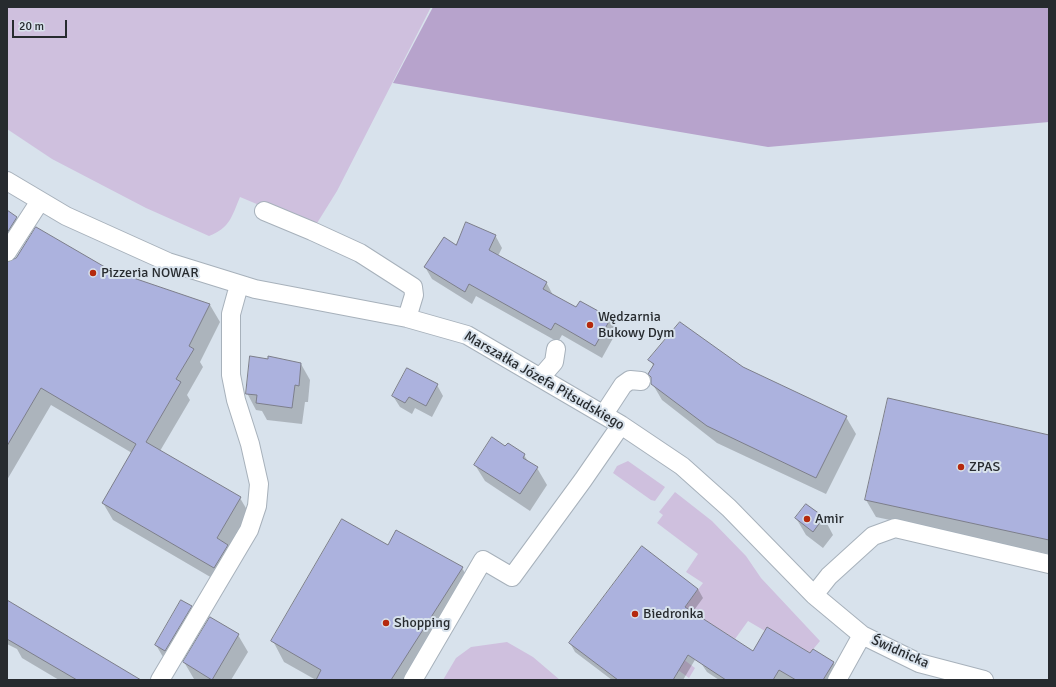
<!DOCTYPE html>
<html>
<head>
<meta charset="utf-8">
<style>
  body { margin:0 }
  #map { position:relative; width:1056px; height:687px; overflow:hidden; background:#d8e2ec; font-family:Signika,sans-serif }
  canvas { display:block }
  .frame { position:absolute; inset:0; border:8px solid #272b2f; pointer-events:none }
  .scale { position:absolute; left:12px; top:20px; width:55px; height:18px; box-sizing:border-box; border:2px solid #272b2f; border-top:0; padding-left:5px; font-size:12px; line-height:14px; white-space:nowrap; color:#272b2f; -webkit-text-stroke:3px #d8e2ec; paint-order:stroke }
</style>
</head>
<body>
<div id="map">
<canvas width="1056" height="687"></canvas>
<div class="frame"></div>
<div class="scale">20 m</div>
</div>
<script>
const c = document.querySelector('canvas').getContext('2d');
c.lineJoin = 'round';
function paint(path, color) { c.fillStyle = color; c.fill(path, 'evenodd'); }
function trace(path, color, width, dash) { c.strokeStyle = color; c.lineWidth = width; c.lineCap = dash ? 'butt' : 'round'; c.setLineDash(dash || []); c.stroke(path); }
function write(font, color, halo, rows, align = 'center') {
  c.font = font + ' Signika,sans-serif'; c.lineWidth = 4; c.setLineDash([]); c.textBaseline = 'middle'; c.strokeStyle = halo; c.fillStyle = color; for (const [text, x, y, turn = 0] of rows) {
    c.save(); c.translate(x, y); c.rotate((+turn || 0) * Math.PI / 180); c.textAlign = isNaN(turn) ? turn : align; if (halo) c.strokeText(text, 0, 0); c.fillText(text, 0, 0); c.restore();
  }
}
const green = new Path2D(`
  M 7,7 L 431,7 L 337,191 L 314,228 L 240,197 C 232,216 230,228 209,236 L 146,208 L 52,159 L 7,129 Z
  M 628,461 L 665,487 L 655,501 L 651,500 L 613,473 L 617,466 Z
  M 675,492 L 712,521 L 746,556 L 761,578 L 820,641 L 810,653 L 767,627 L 765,631 L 748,621 L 735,639 L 703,619 L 679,656 L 695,668 L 689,678 L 671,665 L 651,680 L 660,639 L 703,583 L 686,572 L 698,554 L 657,523 L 663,515 L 659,512 Z
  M 507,642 L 533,657 L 560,680 L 443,680 L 456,658 L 471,647 Z`);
const forest = new Path2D(`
  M 433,7 L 1049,7 L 1049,122 L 768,147 L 393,83 Z`);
const shadow = new Path2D(`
  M 7,211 L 16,218 L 26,235 L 7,266 Z
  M 495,235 L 502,248 L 498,256 L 546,282 L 553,295 L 577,309 L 610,318 L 617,331 L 602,358 L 562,335 L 558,342 L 476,296 L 472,304 L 432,279 L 425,267 L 456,246 Z
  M 110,271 L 210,305 L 220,322 L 200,362 L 203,367 L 187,395 L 190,400 L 160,451 L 240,498 L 250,515 L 224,585 L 113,520 L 103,503 L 132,453 L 51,405 L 7,480 L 7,272 Z
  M 650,360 L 846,417 L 856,434 L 826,494 L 717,443 L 662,400 L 652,383 L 654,367 Z
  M 301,364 L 310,380 L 308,402 L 305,402 L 302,424 L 267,420 L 262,411 L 256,410 L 247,393 Z
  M 437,385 L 443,396 L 432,417 L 415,408 L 412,414 L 400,407 L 393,396 Z
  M 1049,436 L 1049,554 L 876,517 L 866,500 Z
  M 506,448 L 524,455 L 529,463 L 537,468 L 547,485 L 530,511 L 485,481 L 475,465 Z
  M 807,505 L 824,518 L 833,535 L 823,548 L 806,535 L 796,518 Z
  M 388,547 L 462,568 L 474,588 L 415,680 L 316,680 L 284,662 L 273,641 Z
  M 698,589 L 703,598 L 692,613 L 753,652 L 810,655 L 833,662 L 838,671 L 833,680 L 719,680 L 707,672 L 701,663 L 702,648 L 683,680 L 612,680 L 575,652 L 570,643 Z
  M 7,601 L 139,680 L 59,680 L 22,658 L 17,649 L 7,644 Z
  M 191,607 L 201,624 L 166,662 L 156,645 Z
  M 238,635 L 248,652 L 231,680 L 194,679 L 184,662 Z`);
const building = new Path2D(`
  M 7,210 L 17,217 L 7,233 Z
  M 466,222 L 496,235 L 489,250 L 547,282 L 543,289 L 576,307 L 580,301 L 611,318 L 595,346 L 555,323 L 551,330 L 469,284 L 465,292 L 424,267 L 444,237 L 456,245 Z
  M 36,227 L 110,270 L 210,304 L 189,346 L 194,349 L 176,379 L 181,382 L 146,442 L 241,497 L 217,538 L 228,545 L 214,568 L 102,503 L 136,444 L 41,388 L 7,446 L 7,262 L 16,258 Z
  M 680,322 L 743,367 L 847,416 L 816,478 L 707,426 L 651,384 L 651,377 L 648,374 L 654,364 L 648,360 Z
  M 250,356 L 268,359 L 268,356 L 301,363 L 299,386 L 295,385 L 292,408 L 256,403 L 257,395 L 246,394 Z
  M 407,368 L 438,384 L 426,406 L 409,397 L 405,403 L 392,396 Z
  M 888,398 L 1049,435 L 1049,540 L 865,500 Z
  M 492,437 L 505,446 L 508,443 L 525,454 L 523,458 L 538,467 L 520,494 L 474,465 Z
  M 806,504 L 824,517 L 813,532 L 795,518 Z
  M 342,519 L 388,545 L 396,530 L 463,567 L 391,680 L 316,680 L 321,670 L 271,641 Z
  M 642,546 L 698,589 L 685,607 L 753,651 L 767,627 L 810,653 L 813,649 L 834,662 L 823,680 L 796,680 L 779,670 L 773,680 L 726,680 L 688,655 L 673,680 L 618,680 L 569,643 Z
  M 7,600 L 141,680 L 77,680 L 7,639 Z
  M 181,600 L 192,606 L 165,651 L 155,645 Z
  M 210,617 L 239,634 L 212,680 L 183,662 Z`);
const minor = new Path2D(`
  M 7,181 L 66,216 L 168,262 L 255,289 L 407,318 L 467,335 L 621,425 L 682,466 L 729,508 L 814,595 L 862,635 L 919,663 L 984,680
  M 264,211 L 312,231 L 360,253 L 413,287 L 414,295 L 407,318
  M 7,252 L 40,201
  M 541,377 L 554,362 L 556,349
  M 604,414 L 623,385 L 630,380 L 641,381
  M 814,595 L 829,576 L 873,536 L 895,528 L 1049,564
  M 160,680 L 249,530 L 257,506 L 259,484 L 250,444 L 236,400 L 231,375 L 231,314 L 239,285
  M 413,680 L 483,560 L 512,577 L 583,480 L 621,425
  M 837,680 L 862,635`);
const markers = [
  [93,273,4,"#b5290d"],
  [590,325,4,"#b5290d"],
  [961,467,4,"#b5290d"],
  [807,519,4,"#b5290d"],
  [635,614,4,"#b5290d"],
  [386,623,4,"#b5290d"]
];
const poiNames = [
  ["Pizzeria NOWAR",101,273],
  ["Wędzarnia",598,317],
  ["Bukowy Dym",598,333],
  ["ZPAS",969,467],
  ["Amir",815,519],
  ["Biedronka",643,614],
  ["Shopping",394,623]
];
const streetNames = [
  ["Marszałka Józefa Piłsudskiego",544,381,30],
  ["Świdnicka",900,652,24]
];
paint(green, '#cfc0de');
paint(forest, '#b7a3cc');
paint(shadow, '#0003');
paint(building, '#acb2de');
trace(building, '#7c7e8a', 1);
trace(minor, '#a7b1bb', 20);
trace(minor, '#fff', 18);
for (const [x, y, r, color] of markers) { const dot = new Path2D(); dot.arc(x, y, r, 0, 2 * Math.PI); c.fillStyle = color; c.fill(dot); trace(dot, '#d8e2ec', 1.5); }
write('14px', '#272b2f', '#d8e2ec', poiNames, 'left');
write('14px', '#272b2f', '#d8e2ec', streetNames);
</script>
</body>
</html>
